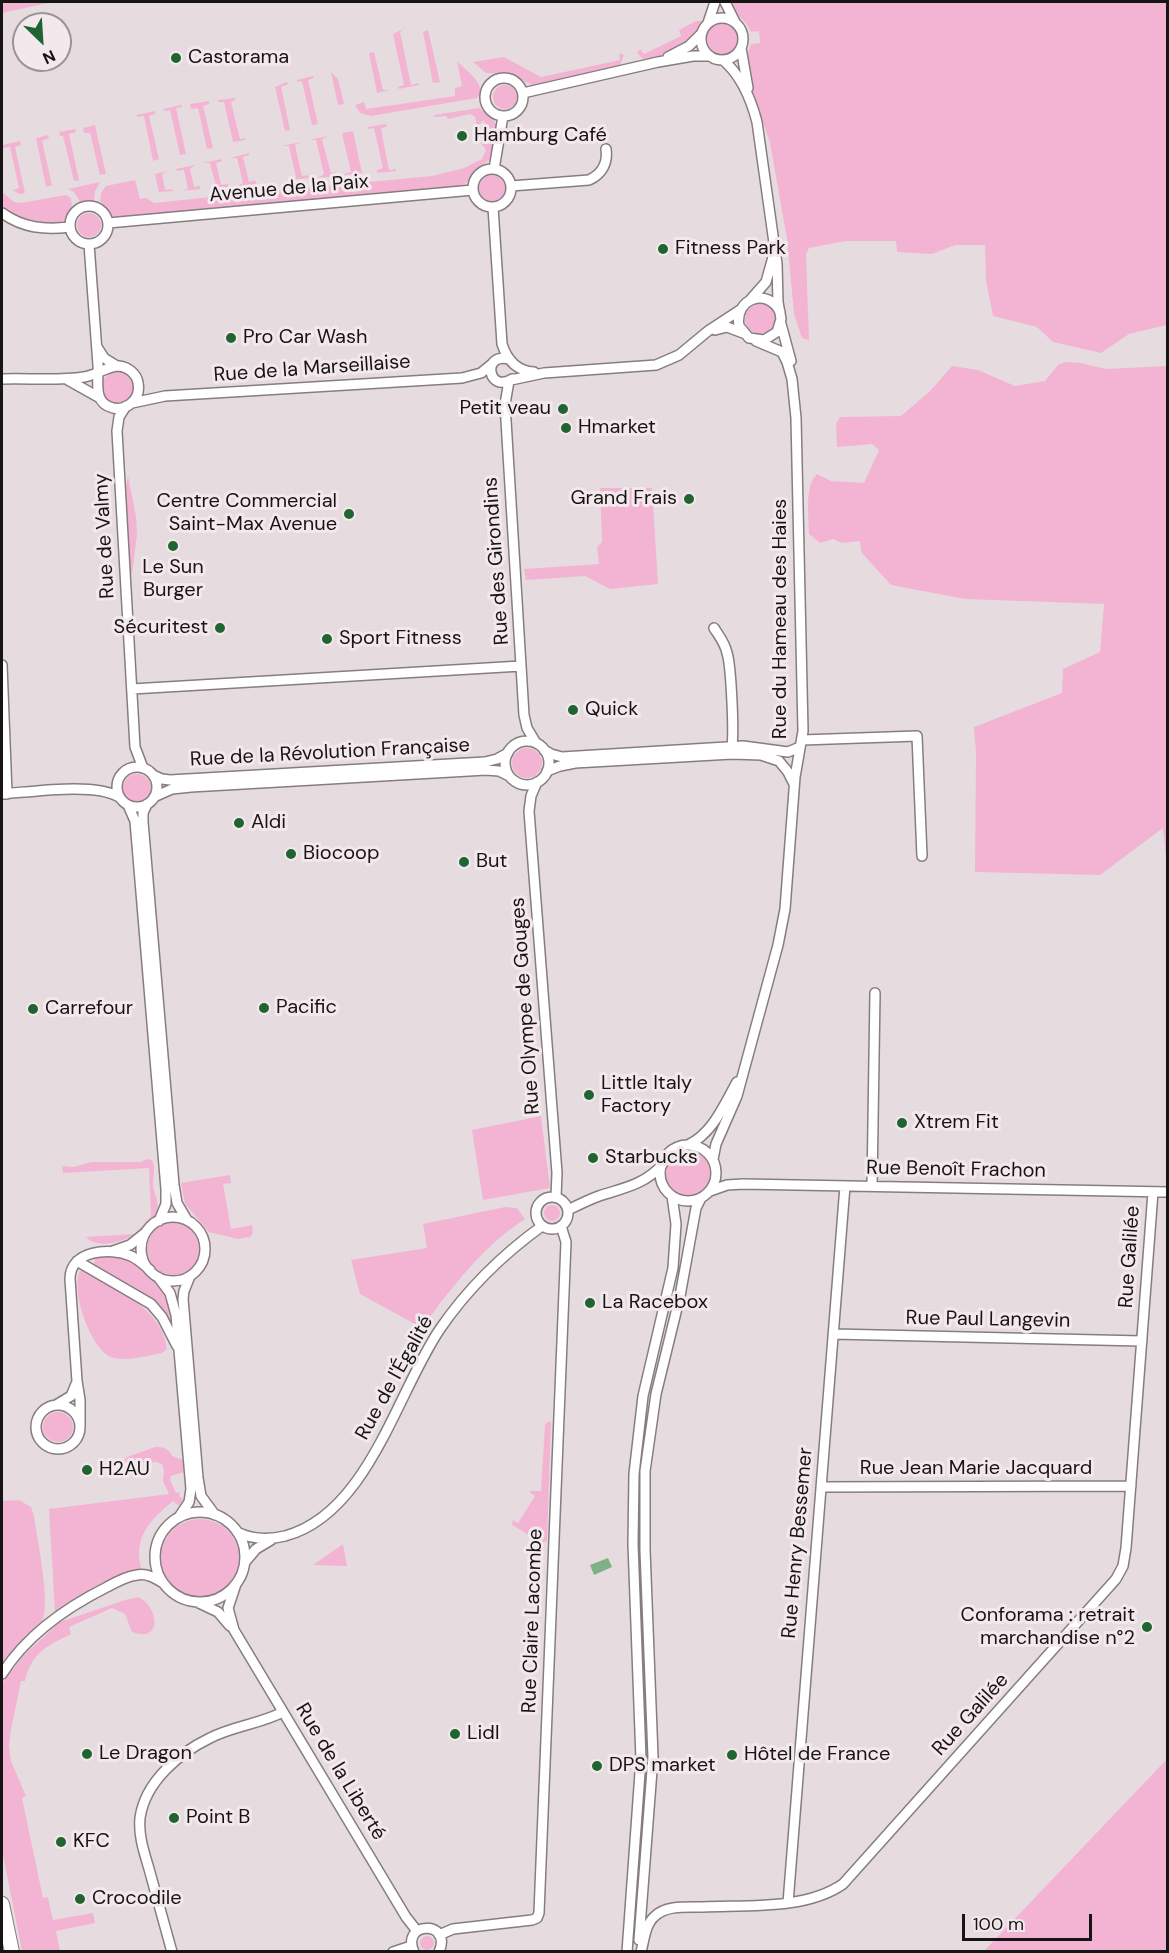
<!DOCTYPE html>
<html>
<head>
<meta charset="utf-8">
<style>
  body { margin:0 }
  #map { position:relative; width:1169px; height:1953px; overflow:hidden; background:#e6dce0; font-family:"DM Sans",sans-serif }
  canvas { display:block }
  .frame { position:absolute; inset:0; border:3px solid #171416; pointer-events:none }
  .north { position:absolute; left:12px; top:12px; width:60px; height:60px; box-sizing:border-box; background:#f3e9ed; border:2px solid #9b9497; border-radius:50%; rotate:155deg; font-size:16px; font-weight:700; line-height:24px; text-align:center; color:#171416 }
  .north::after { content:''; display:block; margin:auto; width:21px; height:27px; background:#206531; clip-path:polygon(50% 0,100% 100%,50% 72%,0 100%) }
  .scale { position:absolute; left:962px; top:1914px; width:130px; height:27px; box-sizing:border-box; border:3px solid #171416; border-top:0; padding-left:8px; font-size:18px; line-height:21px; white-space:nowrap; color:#171416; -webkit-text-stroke:4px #f3e9ed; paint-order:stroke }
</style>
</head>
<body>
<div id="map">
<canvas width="1169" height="1953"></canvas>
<div class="frame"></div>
<div class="north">N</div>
<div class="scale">100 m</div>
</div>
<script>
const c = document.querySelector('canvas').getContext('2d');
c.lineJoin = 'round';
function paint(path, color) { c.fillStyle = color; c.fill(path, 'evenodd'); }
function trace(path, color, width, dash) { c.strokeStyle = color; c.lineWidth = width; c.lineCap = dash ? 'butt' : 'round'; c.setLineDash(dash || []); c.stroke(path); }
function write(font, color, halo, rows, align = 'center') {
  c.font = font + ' "DM Sans",sans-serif'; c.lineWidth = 6; c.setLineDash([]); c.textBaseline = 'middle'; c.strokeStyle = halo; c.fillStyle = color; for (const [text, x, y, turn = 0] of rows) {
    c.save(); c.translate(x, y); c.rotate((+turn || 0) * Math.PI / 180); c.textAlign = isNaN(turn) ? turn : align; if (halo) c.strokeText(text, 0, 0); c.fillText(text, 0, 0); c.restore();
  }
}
const green = new Path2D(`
  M 2,2 L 53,2 L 2,13 Z
  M 728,2 L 1167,2 L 1167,325 L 1129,334 L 1101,353 L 1053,342 L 1037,327 L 993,316 L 986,281 L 985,245 L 955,245 L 932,254 L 897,252 L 896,241 L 846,241 L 809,248 L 806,254 L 809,340 L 802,338 L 794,314 L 787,239 L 770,143 L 753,92 L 746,58 L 751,44 L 760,43 L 759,31 L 751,32 C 746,19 734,14 728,2 Z
  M 696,21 L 702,21 C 689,44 669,56 643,59 L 637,53 L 640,49 L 644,54 L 681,36 L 679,30 Z
  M707 38a16 16 0 1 1 32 0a16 16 0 1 1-32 0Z
  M 405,28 L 400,32 L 411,85 L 418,83 L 419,85 L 399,89 L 398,87 L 404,85 L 393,34 Z
  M 428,30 L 440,82 L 433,83 L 423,32 Z
  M 374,52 L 383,90 L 390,90 L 377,93 L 369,53 Z
  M 619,53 L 624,55 L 620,65 L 532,85 L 511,74 L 486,73 L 473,62 L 504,57 L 541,77 L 620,60 Z
  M 457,61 C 465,70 489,85 477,98 L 371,116 L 360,113 L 355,105 L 364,102 L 366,109 L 455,96 L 455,88 L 462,86 Z
  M 331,72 L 338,79 L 344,104 L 338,105 Z
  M 313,76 L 314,78 L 308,80 L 318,124 L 312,125 L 302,81 L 297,82 L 297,80 Z
  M 287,82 L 288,84 L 281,87 L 290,130 L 285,131 L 275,87 Z
  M493 97a12 12 0 1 1 24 0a12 12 0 1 1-24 0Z
  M 235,98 L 235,100 L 231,102 L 240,139 L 245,138 L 245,140 L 233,142 L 224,102 L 218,102 L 218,100 Z
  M 209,101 L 209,104 L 203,106 L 213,148 L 207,149 L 198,108 L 191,109 L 190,104 Z
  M 181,105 L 182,107 L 176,108 L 186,154 L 180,155 L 170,110 L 164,111 L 163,109 Z
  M 479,108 L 493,119 L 496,125 L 493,150 L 490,159 L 477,169 L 468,181 L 462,186 L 118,217 L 113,216 L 100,201 L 101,193 L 106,186 L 135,180 L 140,199 L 146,198 L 154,203 L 259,192 L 260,200 L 278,198 L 276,191 L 432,176 L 464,168 L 482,159 L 486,150 L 481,143 L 487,134 L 484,120 L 477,127 L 475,117 L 470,114 L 448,119 L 446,116 L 434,117 L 434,115 Z
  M 155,111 L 155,114 L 149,116 L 159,159 L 153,161 L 144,116 L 137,117 L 137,115 Z
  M 386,124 L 387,126 L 381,129 L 389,170 L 396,169 L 396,171 L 377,173 L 377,170 L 383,168 L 374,128 L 368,129 L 368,127 Z
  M 95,125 L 106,174 L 100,175 L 90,133 L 84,133 L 83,128 Z
  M 75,129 L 76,132 L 69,134 L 79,180 L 74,181 L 63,136 L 60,136 L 59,132 Z
  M 353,131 L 362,173 L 345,175 L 344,174 L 351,172 L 342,133 Z
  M 48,135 L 49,138 L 42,141 L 52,185 L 46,187 L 36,138 Z
  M 328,136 L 322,139 L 331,173 L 336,172 L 337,176 L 318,178 L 324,174 L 316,140 L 309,140 Z
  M 20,141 L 21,145 L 15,147 L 25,193 L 19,194 L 13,190 L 19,188 L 10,147 L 3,148 L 3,145 Z
  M 301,142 L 295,145 L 302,176 L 308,175 L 309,178 L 290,180 L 296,177 L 289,146 L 282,146 Z
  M 249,153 L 249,155 L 243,157 L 249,182 L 255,180 L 256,184 L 237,186 L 243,183 L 237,158 L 230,158 Z
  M 222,159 L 222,161 L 216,163 L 221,185 L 228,184 L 228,187 L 209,188 L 216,186 L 210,163 L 203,163 Z
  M 195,165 L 190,169 L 194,187 L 200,186 L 200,189 L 183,191 L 188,189 L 184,170 L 177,171 L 176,169 Z
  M 168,171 L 162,174 L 165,190 L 172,189 L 173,191 L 159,192 L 155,174 Z
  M479 188a13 13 0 1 1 26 0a13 13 0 1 1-26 0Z
  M 100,182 L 95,191 L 94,202 L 81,203 L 74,192 L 68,189 Z
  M 2,192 L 14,202 L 21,203 L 66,195 L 71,198 L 72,206 C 70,211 66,219 61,222 C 46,232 15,215 2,207 Z
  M77 225a12 12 0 1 1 24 0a12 12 0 1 1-24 0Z
  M745 319a15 15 0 1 1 30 0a15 15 0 1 1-30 0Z
  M 1065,362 L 1081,363 L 1106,369 L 1167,366 L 1167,867 L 1163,828 L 1100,875 L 975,872 L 976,753 L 974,727 L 1062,693 L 1063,669 L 1100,652 L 1104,604 L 965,599 L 891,585 L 861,552 L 860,541 L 842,543 L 833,539 L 820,543 L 809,534 C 809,517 804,486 817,474 L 831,481 L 864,483 L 879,450 L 872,444 L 837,447 L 836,424 L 840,417 L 901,416 L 930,391 L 952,366 L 978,370 L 1015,386 L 1045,381 L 1058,365 Z
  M102 387a16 16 0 1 1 32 0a16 16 0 1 1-32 0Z
  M 128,476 L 136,516 L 137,535 L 132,574 L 130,570 L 125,490 Z
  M 600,488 L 652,488 L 658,584 L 610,589 L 585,576 L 526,580 L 524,569 L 599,564 L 597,547 L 602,542 Z
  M512 763a15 15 0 1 1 30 0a15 15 0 1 1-30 0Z
  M123 788a14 14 0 1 1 28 0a14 14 0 1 1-28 0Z
  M 541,1116 L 550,1188 L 483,1200 L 472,1130 Z
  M666 1173a22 22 0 1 1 44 0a22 22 0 1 1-44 0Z
  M 148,1159 L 152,1160 C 156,1168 153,1176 153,1184 C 153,1193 160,1202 157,1211 C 152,1233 102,1255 86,1237 L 135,1234 L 151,1216 L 149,1168 L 63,1173 L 62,1166 L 74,1167 L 91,1162 L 140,1162 Z
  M 230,1175 L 231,1183 L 223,1184 L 231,1229 L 252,1225 L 253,1233 L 250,1237 L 238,1239 L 209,1232 L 185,1204 L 181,1183 Z
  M544 1213a8 8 0 1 1 16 0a8 8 0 1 1-16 0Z
  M 505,1207 L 517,1208 L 525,1219 C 482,1247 452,1287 422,1328 L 360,1294 L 351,1260 L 427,1248 L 423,1224 Z
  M147 1249a26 26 0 1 1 52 0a26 26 0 1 1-52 0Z
  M 122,1256 L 140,1266 L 148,1276 L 162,1286 L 171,1301 L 173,1330 L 150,1300 L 94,1264 L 95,1258 Z
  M 85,1270 C 116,1289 162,1308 167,1349 L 162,1353 C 147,1356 126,1362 111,1357 C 91,1350 70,1290 80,1271 Z
  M43 1427a15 15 0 1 1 30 0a15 15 0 1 1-30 0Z
  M 548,1422 L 551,1422 L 547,1541 L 542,1543 L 512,1525 L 513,1520 L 518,1523 L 535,1496 L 529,1492 L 531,1491 L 541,1491 L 545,1424 Z
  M 155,1447 C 163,1447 169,1448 172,1456 L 183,1460 L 184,1472 L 171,1476 L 170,1480 L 176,1493 L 180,1492 L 179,1495 L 183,1500 L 179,1506 L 173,1501 C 150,1520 132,1538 142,1570 C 111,1573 80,1595 55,1613 L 49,1509 L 169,1494 L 163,1481 L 164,1471 L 162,1464 L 156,1462 L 127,1464 L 124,1461 L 127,1457 Z
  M 19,1500 L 31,1507 L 34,1516 C 37,1539 51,1603 42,1621 L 2,1665 L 2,1501 Z
  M161 1558a39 39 0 1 1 78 0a39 39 0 1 1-78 0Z
  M 343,1544 L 347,1566 L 313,1565 Z
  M 138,1597 C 157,1604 165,1644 132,1632 L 125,1614 L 112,1608 L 69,1627 L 71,1634 C 47,1646 32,1652 25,1681 L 21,1681 L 11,1729 L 9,1746 L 11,1761 L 26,1796 L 22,1798 L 43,1898 L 48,1897 L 53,1920 L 93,1913 L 95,1923 L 56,1931 L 60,1951 L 22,1951 L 2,1850 L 2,1683 L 26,1653 L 60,1622 L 125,1600 Z
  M 1167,1759 L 1167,1951 L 984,1951 Z
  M420 1943a7 7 0 1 1 14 0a7 7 0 1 1-14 0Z`);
const water = new Path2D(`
  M 608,1558 L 612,1567 L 594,1575 L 590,1565 Z`);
const minor = new Path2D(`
  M 725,2 L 735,22
  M701 39a21 21 0 1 1 42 0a21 21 0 1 1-42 0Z
  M 708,23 L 715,2
  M 741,48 L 748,88
  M 668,57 L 689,46 L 702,33
  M 723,60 C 742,76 751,99 757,122 L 777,264 L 778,302 L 781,319 L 777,332 L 764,340 L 749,338 L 739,326 C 734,298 768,287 780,312
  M485 97a19 19 0 1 1 38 0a19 19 0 1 1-38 0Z
  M 523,93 L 658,62 L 693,56 L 710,56
  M473 188a19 19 0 1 1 38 0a19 19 0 1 1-38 0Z
  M 494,169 L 503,116
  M 511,186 L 589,180 C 602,174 608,163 606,149
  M70 225a19 19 0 1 1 38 0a19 19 0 1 1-38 0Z
  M 493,207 L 502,344 C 507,360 517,371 534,372
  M 2,213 C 23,228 44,230 70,227
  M 108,223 L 473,190
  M 751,299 L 766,282 L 773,257
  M 781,324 L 791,361
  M 715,330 L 727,327 L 743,333
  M 97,347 L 104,358 L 117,366
  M 509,359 C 481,352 488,394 512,379
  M 2,379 C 28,378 58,381 84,377 C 96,375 108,366 119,366 C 128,367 137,374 138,383 C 141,398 128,411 113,408 C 92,403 99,381 98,365 L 89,244
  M 68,380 L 100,398
  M 511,380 L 544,373 L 656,365 L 679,355 L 708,331 L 740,310
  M 509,381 L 505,404 L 524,715 L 527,728 L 536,743
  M 132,403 L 165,396 L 462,378 L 481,373 L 492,364
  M 126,406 L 119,417 L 117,431 L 135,747 L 143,768
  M 714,628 C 719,636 725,643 727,653 C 731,665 735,740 731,751
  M 2,665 L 7,794
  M 132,689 L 521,666
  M 802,740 L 917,736 L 922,856
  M505 763a22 22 0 1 1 44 0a22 22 0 1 1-44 0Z
  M 544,750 L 551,754 L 562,757 L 743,746 L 788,752 L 800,747
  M117 787a20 20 0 1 1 40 0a20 20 0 1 1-40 0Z
  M 547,771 L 560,766 L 575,763 L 732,754 L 761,755 L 779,761 L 788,772 L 794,784
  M 153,775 L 162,779 L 170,780 L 485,762 L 497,759 L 508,753
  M 537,782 L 531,796 L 529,811 L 557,1173 L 556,1197
  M 2,794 C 31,792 95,782 119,797
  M 154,797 L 172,789 L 191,787 L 486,770 L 499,771 L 509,776
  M 147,804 L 143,813 L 143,822 L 174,1185 L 177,1203 L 187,1220
  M 128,805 L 135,821 L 166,1189 L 166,1204 L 159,1221
  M 688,1145 C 713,1133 724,1105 737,1082
  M660 1173a28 28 0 1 1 56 0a28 28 0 1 1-56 0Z
  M 713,1159 L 716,1144 L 737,1096 L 778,945 L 785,909 L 795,777 L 803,731 L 796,418 L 792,379 L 787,362 L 782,352 L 756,341
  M 872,1186 L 875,993
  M 710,1191 L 727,1185 L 743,1184 L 1168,1192
  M536 1213a16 16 0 1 1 32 0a16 16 0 1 1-32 0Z
  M 568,1210 C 578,1205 588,1200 599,1196 C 623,1188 644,1185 662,1165
  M141 1249a32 32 0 1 1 64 0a32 32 0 1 1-64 0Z
  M 113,1251 L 130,1245 L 145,1233
  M 77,1261 L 151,1304 L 162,1317 L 177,1346
  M 190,1276 L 184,1291 L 183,1299 L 198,1478 L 201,1496 L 215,1515
  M 158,1277 L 170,1293 L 176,1315 L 191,1489 L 189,1502 L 179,1517
  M 833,1334 L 1142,1341
  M 56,1405 L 71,1396 L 76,1384
  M36 1427a22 22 0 1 1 44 0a22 22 0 1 1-44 0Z
  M 80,1425 L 80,1400 L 77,1381 L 70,1279 C 70,1250 110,1247 131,1256 C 138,1259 144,1265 150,1270
  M 821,1487 L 1131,1486
  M155 1557a45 45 0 1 1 90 0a45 45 0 1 1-90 0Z
  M 237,1532 C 253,1540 268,1540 285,1536 C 368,1514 397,1392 440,1329 C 468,1288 502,1255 542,1226
  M 245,1562 L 256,1549 L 271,1540
  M 236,1584 L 228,1608 L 234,1630 L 406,1917 L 417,1931
  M 199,1603 L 218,1612 L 230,1626
  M 2,1674 C 26,1636 67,1607 107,1587 C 116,1582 127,1576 137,1575 C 147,1573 155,1578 163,1583
  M 788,1903 L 845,1186
  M 439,1935 L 453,1929 L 532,1920 L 537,1918 L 539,1913 L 566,1242 L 561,1226
  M 639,1940 L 653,1757 L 645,1550 L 645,1471 L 656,1394 L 680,1296 L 696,1208 L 701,1198
  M 172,1952 C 165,1926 158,1901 151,1876 C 146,1857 138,1838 140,1818 C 145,1782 179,1753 210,1738 C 233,1726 260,1724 283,1712
  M 393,1952 L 411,1946
  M 414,1952 C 400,1921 453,1920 439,1952
  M 627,1952 L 641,1759 L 633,1544 L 634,1474 L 643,1396 L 673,1268 L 676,1224 L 672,1196
  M 641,1952 C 644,1941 645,1925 654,1917 C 665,1905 687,1907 703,1907 C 746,1905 806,1910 843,1884 L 1116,1579 L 1123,1566 L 1126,1548 L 1153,1192`);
const highway = new Path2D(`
  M 2,1904 L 12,1952`);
const markers = [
  [176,58,6,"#206531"],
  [462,136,6,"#206531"],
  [663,249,6,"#206531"],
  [231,338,6,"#206531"],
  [563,409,6,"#206531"],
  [566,428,6,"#206531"],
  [689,499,6,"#206531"],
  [349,514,6,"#206531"],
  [173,546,6,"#206531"],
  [220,628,6,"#206531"],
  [327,639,6,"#206531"],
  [573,710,6,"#206531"],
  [239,823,6,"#206531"],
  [291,854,6,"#206531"],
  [464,862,6,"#206531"],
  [264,1008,6,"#206531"],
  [33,1009,6,"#206531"],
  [589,1095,6,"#206531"],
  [902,1123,6,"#206531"],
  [593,1158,6,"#206531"],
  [590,1303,6,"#206531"],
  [87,1470,6,"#206531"],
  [1147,1627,6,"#206531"],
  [455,1734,6,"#206531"],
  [87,1754,6,"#206531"],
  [732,1755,6,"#206531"],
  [597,1766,6,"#206531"],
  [174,1818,6,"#206531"],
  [61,1842,6,"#206531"],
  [80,1899,6,"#206531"]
];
const poiNames = [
  ["Castorama",188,58],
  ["Hamburg Café",474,136],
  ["Fitness Park",675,249],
  ["Pro Car Wash",243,338],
  ["Petit veau",551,409,"right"],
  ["Hmarket",578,428],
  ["Grand Frais",677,499,"right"],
  ["Centre Commercial",337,502,"right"],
  ["Saint-Max Avenue",337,525,"right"],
  ["Le Sun",173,568,"center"],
  ["Burger",173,591,"center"],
  ["Sécuritest",208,628,"right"],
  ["Sport Fitness",339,639],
  ["Quick",585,710],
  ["Aldi",251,823],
  ["Biocoop",303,854],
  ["But",476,862],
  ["Pacific",276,1008],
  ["Carrefour",45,1009],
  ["Little Italy",601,1084],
  ["Factory",601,1107],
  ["Xtrem Fit",914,1123],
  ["Starbucks",605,1158],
  ["La Racebox",602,1303],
  ["H2AU",99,1470],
  ["Conforama : retrait",1135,1616,"right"],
  ["marchandise n°2",1135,1639,"right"],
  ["Lidl",467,1734],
  ["Le Dragon",99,1754],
  ["Hôtel de France",744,1755],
  ["DPS market",609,1766],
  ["Point B",186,1818],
  ["KFC",73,1842],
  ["Crocodile",92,1899]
];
const streetNames = [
  ["Avenue de la Paix",289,189,-5],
  ["Rue de la Marseillaise",312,369,-4],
  ["Rue de Valmy",105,536,-93],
  ["Rue des Girondins",497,561,-94],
  ["Rue du Hameau des Haies",781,619,-90],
  ["Rue de la Révolution Française",330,753,-3],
  ["Rue Olympe de Gouges",526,1006,-94],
  ["Rue Benoît Frachon",956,1170,1],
  ["Rue Galilée",1130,1257,-86],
  ["Rue Paul Langevin",988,1320,1],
  ["Rue de l'Égalité",395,1378,-61],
  ["Rue Jean Marie Jacquard",976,1469],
  ["Rue Henry Bessemer",798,1543,-85],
  ["Rue Claire Lacombe",533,1621,-88],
  ["Rue Galilée",971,1715,-48],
  ["Rue de la Liberté",340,1772,59]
];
paint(green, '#f3b4d4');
paint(water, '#7eb185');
trace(minor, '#867d81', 12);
trace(highway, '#867d81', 16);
trace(minor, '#fff', 9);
trace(highway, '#fff', 14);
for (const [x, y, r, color] of markers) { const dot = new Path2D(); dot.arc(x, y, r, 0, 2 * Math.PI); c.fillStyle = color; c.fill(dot); trace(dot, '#f3e9ed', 2); }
write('20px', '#171416', '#f3e9ed', poiNames, 'left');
write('20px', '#171416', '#f3e9ed', streetNames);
</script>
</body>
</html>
